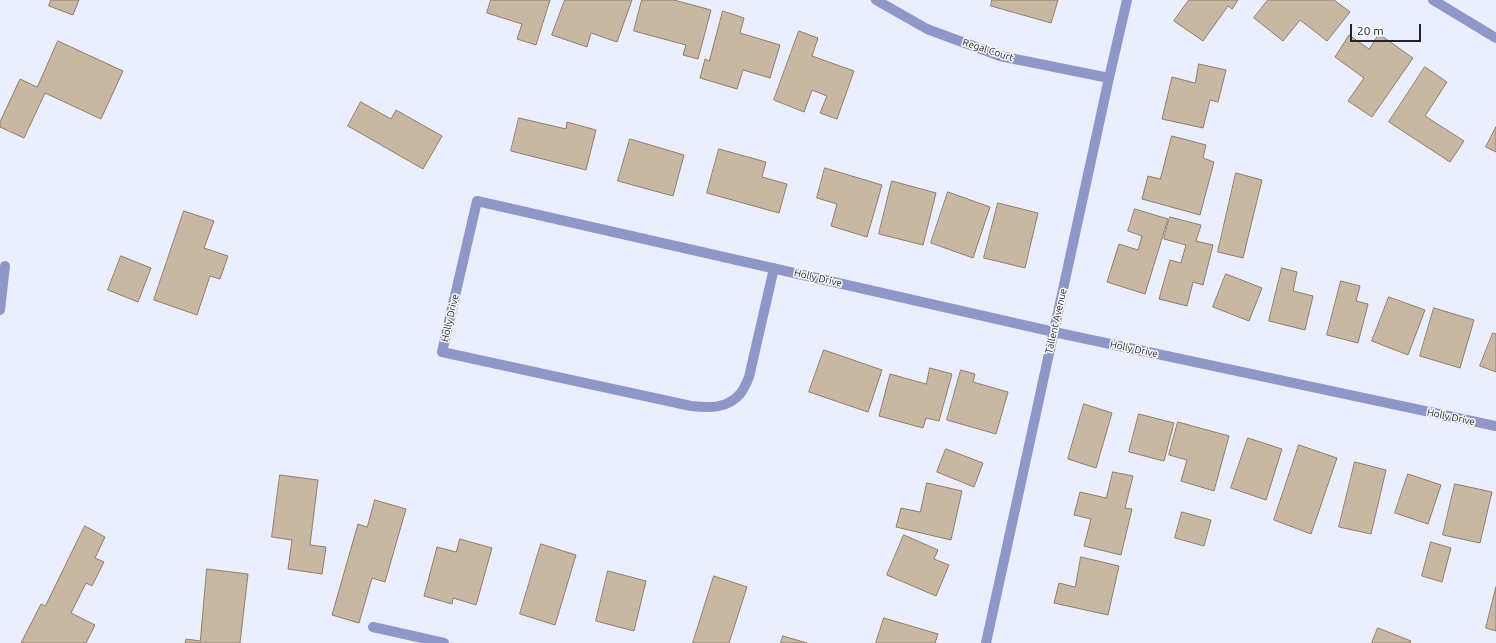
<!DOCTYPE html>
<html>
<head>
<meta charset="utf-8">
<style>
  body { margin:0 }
  #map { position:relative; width:1496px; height:643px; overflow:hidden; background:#ebeefd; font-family:Ubuntu,sans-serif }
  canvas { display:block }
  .scale { position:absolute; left:1350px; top:24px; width:71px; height:18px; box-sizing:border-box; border:2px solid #22242d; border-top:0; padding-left:5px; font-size:12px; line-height:14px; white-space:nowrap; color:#22242d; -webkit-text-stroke:3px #fcfcfc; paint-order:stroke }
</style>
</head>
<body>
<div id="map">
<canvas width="1496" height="643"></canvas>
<div class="scale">20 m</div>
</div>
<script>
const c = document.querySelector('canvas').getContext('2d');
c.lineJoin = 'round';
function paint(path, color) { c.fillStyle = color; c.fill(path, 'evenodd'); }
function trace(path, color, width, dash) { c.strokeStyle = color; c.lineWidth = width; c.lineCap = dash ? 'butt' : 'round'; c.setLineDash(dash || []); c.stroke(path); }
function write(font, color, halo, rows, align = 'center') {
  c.font = font + ' Ubuntu,sans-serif'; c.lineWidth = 3; c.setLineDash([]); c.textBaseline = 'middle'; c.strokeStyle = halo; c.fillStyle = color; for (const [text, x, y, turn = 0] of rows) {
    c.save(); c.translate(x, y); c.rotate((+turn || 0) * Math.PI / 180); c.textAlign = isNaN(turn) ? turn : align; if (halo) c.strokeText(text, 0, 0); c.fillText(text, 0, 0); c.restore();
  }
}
const building = new Path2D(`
  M 51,0 L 79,0 L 73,15 L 49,6 Z
  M 491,0 L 550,0 L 536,45 L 517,39 L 522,24 L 487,13 Z
  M 565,0 L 632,0 L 617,42 L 591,33 L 587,47 L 552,35 Z
  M 642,0 L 674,0 L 711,10 L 698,59 L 683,55 L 686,45 L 634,31 Z
  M 992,0 L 1058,0 L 1051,23 L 991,6 Z
  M 1189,0 L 1238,0 L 1232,9 L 1228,6 L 1203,41 L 1174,21 Z
  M 1268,0 L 1334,0 L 1350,12 L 1327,41 L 1300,20 L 1283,41 L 1254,18 Z
  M 723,11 L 744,18 L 740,33 L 780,45 L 770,78 L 743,70 L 737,89 L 700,78 L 705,59 L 709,61 Z
  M 799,31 L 818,38 L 812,56 L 854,71 L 837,119 L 820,113 L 827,96 L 812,90 L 804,112 L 774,100 Z
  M 1379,34 L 1413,58 L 1372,117 L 1348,101 L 1364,78 L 1335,57 L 1349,35 L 1369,49 Z
  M 58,41 L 123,71 L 101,119 L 45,93 L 24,138 L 0,127 L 0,122 L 20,79 L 37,87 Z
  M 1199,64 L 1226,70 L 1218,102 L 1210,100 L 1203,128 L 1162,119 L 1172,77 L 1195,83 Z
  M 1425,67 L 1447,82 L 1425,116 L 1464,141 L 1450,162 L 1389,122 Z
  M 361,102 L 391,119 L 396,110 L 442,136 L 423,169 L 348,126 Z
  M 519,118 L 566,129 L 567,122 L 596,130 L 586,170 L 511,151 Z
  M 1496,127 L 1496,152 L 1486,147 Z
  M 1172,136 L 1206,145 L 1203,158 L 1214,162 L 1200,215 L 1142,199 L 1148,176 L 1160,179 Z
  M 630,139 L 684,155 L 673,196 L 618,181 Z
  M 719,149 L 766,162 L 762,177 L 787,184 L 779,213 L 707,193 Z
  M 825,168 L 882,185 L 867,237 L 831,226 L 837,204 L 817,198 Z
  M 1236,173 L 1262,180 L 1243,258 L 1218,252 Z
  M 892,181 L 936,193 L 923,245 L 879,234 Z
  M 948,192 L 990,207 L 973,258 L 931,243 Z
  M 998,203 L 1038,213 L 1025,268 L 984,258 Z
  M 1135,209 L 1168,219 L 1145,294 L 1107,282 L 1119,244 L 1138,250 L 1142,236 L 1128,231 Z
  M 184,211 L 214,221 L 204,248 L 228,256 L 220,279 L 210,276 L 197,315 L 154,300 Z
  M 1170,217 L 1201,225 L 1196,241 L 1213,245 L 1203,285 L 1193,282 L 1187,306 L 1159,299 L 1170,260 L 1181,263 L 1186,245 L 1164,239 Z
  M 121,256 L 151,268 L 138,302 L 108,290 Z
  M 1282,268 L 1297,272 L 1293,291 L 1313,296 L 1305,330 L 1269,321 Z
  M 1226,274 L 1262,288 L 1249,321 L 1213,307 Z
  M 1341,281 L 1360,286 L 1356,301 L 1368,304 L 1358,343 L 1327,335 Z
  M 1389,297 L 1425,310 L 1408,355 L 1372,341 Z
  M 1434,308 L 1474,320 L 1460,368 L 1420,356 Z
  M 1493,333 L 1496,334 L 1496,372 L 1480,366 Z
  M 824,350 L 882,370 L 868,412 L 809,392 Z
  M 930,368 L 952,374 L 939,421 L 926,418 L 923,428 L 879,416 L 890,374 L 926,384 Z
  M 961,370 L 975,374 L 973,382 L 1008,392 L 996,434 L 947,420 Z
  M 1084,404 L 1112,413 L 1096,468 L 1068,459 Z
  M 1139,414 L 1174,423 L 1164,461 L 1129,452 Z
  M 1178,422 L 1229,436 L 1214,491 L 1181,481 L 1187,460 L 1169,455 Z
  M 1248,438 L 1282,449 L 1266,500 L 1231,488 Z
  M 1299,445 L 1337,458 L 1311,534 L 1274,520 Z
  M 946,449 L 983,463 L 974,487 L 937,472 Z
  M 1355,462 L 1386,470 L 1371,534 L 1339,527 Z
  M 1113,472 L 1133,476 L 1125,508 L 1132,509 L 1121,555 L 1084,546 L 1091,519 L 1074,515 L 1080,492 L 1106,498 Z
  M 1408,474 L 1441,485 L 1428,524 L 1395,513 Z
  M 280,475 L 318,480 L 310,545 L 326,547 L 322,574 L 288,569 L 292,540 L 272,537 Z
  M 927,483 L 962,491 L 951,540 L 896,527 L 901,508 L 920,512 Z
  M 1455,484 L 1492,492 L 1480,543 L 1443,535 Z
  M 375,500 L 406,509 L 385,582 L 372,578 L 359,623 L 332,615 L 358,524 L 367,527 Z
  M 1182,512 L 1211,520 L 1204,546 L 1175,538 Z
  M 85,526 L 105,537 L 95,558 L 104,562 L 92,586 L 86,583 L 71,613 L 95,625 L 86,643 L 21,643 L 41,604 L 45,606 Z
  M 904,535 L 938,550 L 934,559 L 949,565 L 936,596 L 887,575 Z
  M 460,539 L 492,548 L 476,605 L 453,598 L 452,604 L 424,596 L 437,547 L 456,552 Z
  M 1431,542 L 1451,548 L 1442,582 L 1422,576 Z
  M 541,544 L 576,555 L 555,625 L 520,614 Z
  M 1081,557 L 1119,566 L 1108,615 L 1054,603 L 1059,583 L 1075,587 Z
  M 207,569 L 248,574 L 240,643 L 185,643 L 186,639 L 200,641 Z
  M 608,571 L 646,581 L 634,631 L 596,621 Z
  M 714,576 L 747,587 L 729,643 L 693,643 Z
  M 1496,587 L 1496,631 L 1486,628 Z
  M 884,618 L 938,634 L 935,643 L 876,643 Z
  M 1378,628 L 1411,641 L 1410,643 L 1372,643 Z
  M 783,636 L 807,643 L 781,643 Z`);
const service = new Path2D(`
  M 373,627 L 444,643`);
const minor = new Path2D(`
  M 876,0 L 927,29 L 1000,56 L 1109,78
  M 1433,0 L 1496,38
  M 774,268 L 749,377 C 747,382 744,389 740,394 C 727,409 709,408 691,406 L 442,352 L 477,201 L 1054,332 L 1496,426
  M 0,310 L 5,266
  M 986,643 L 1109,78 L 1127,0`);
const streetNames = [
  ["Regal Court",988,50,18],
  ["Holly Drive",818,278,13],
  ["Holly Drive",450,318,-77],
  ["Tallent Avenue",1056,321,-77],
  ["Holly Drive",1134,349,12],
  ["Holly Drive",1451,417,12]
];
paint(building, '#c8b7a3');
trace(building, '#8e7e6a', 1);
trace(service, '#8f97c8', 10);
trace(minor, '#8f97c8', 10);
write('10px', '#22242d', '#fcfcfc', streetNames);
</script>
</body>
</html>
